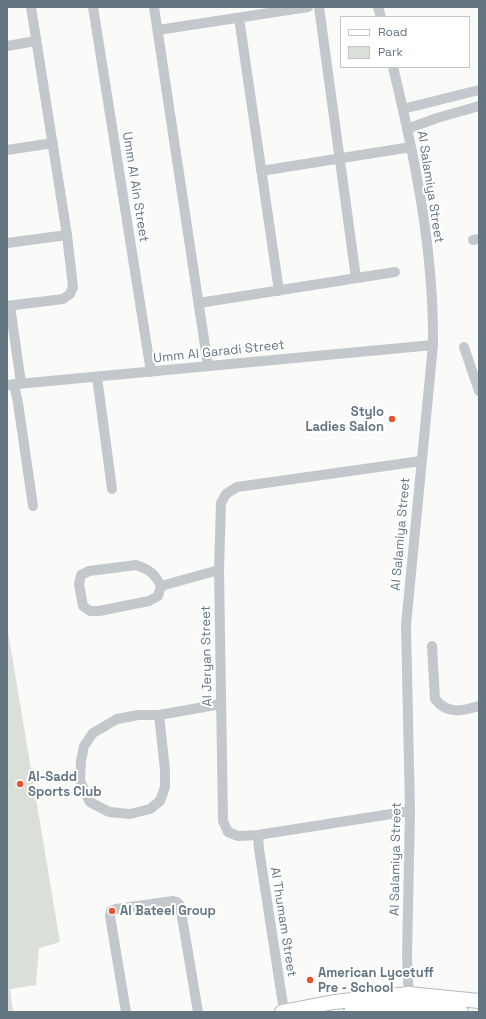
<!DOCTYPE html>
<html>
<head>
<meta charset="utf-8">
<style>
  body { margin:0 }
  #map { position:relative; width:486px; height:1019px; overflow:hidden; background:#fafaf8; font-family:"Space Grotesk",sans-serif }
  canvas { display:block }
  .frame { position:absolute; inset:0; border:8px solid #657683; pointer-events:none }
  .legend { position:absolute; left:340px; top:16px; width:130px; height:52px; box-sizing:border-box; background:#fff; border:1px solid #c1c8cd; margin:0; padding:5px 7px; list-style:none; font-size:12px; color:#657683 }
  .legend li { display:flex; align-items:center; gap:8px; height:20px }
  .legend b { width:20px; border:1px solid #c1c8cd }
</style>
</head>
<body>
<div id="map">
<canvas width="486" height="1019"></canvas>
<div class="frame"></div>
<ul class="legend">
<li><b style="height:5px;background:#fff"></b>Road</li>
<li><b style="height:11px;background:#dadfd7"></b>Park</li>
</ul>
</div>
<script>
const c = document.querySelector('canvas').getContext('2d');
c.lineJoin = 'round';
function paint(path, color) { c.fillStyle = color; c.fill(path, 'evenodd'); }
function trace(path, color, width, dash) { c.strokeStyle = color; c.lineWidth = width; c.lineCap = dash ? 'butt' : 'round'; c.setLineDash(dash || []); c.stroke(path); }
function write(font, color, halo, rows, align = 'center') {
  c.font = font + ' "Space Grotesk",sans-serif'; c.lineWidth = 4; c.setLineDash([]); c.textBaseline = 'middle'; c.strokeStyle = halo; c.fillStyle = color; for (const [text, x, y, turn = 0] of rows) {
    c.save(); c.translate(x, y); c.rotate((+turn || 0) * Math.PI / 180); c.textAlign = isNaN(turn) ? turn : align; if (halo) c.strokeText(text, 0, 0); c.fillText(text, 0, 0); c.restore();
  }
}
const green = new Path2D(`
  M 7,626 L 60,942 L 39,948 L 36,985 L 10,989 L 13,1012 L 7,1012 Z`);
const street = new Path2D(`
  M 93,7 L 151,372
  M 154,7 L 208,366
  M 319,7 L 356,278
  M 378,7 L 381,17
  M 239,18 L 279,291
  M 158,30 L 308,7
  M 7,46 L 36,41
  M 393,67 C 415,158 434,251 433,345 L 406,625 L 410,811 L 407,957 L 409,1000
  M 403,109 L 479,90
  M 407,129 L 437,118 L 479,106
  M 7,150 L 53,143
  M 261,171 L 411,147
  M 473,240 L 479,239
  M 7,243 L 67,235
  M 199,303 L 395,272
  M 7,306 L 63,299 L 70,294 L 73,287 L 67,235 L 31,7
  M 10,306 L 21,383
  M 464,347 L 479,391
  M 97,377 L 112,489
  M 14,384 L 18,403 L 33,506
  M 7,385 L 433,345
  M 136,565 C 149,569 155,574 161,586 L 158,596 L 149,601 L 99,611 L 90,611 L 83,606 L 79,584 L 81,575 L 89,571 Z
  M 161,586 L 219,570
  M 432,646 L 435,699 C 448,715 462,711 479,706
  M 159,715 L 165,770 L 165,787 L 160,801 L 150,809 L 130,814 L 109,812 L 90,802 L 80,781 L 81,761 L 84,746 L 93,733 L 117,719 L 138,715 L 159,715 L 221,704
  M 410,811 L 258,835 L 238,836 L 228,832 L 223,821 L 219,570 L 221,503 L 226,494 L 237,487 L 421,461
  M 258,835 L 259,849 L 284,1011
  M 126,1012 L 110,916 L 111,911 L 116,909 L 173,901 L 177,902 L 180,905 L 198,1012`);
const secondary = new Path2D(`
  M 282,1012 L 334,1002 L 409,994 L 479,1001
  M 351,1012 L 410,1008 L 461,1012`);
const markers = [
  [392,419,4,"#e4572e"],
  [20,784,4,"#e4572e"],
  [112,911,4,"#e4572e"],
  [310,980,4,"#e4572e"]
];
const streetNames = [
  ["Umm Al Ain Street",135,187,81],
  ["Al Salamiya Street",430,187,81],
  ["Umm Al Garadi Street",219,352,-6],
  ["Al Salamiya Street",401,534,-85],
  ["Al Jeryan Street",207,656,-91],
  ["Al Salamiya Street",396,859,-89],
  ["Al Thumam Street",283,922,81]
];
const poiNames = [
  ["Stylo",384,412,"right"],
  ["Ladies Salon",384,427,"right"],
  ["Al-Sadd",28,777],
  ["Sports Club",28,792],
  ["Al Bateel Group",120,911],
  ["American Lycetuff",318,973],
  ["Pre - School",318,988]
];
paint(green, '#dadfd7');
trace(secondary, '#b3babf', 16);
trace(street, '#c3c8cc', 10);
trace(secondary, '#fff', 14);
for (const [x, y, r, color] of markers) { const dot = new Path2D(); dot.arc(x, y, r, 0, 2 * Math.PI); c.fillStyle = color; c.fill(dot); trace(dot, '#fff', 1.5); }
write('13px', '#657683', '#fff', streetNames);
write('bold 13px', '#657683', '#fff', poiNames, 'left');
</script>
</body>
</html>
